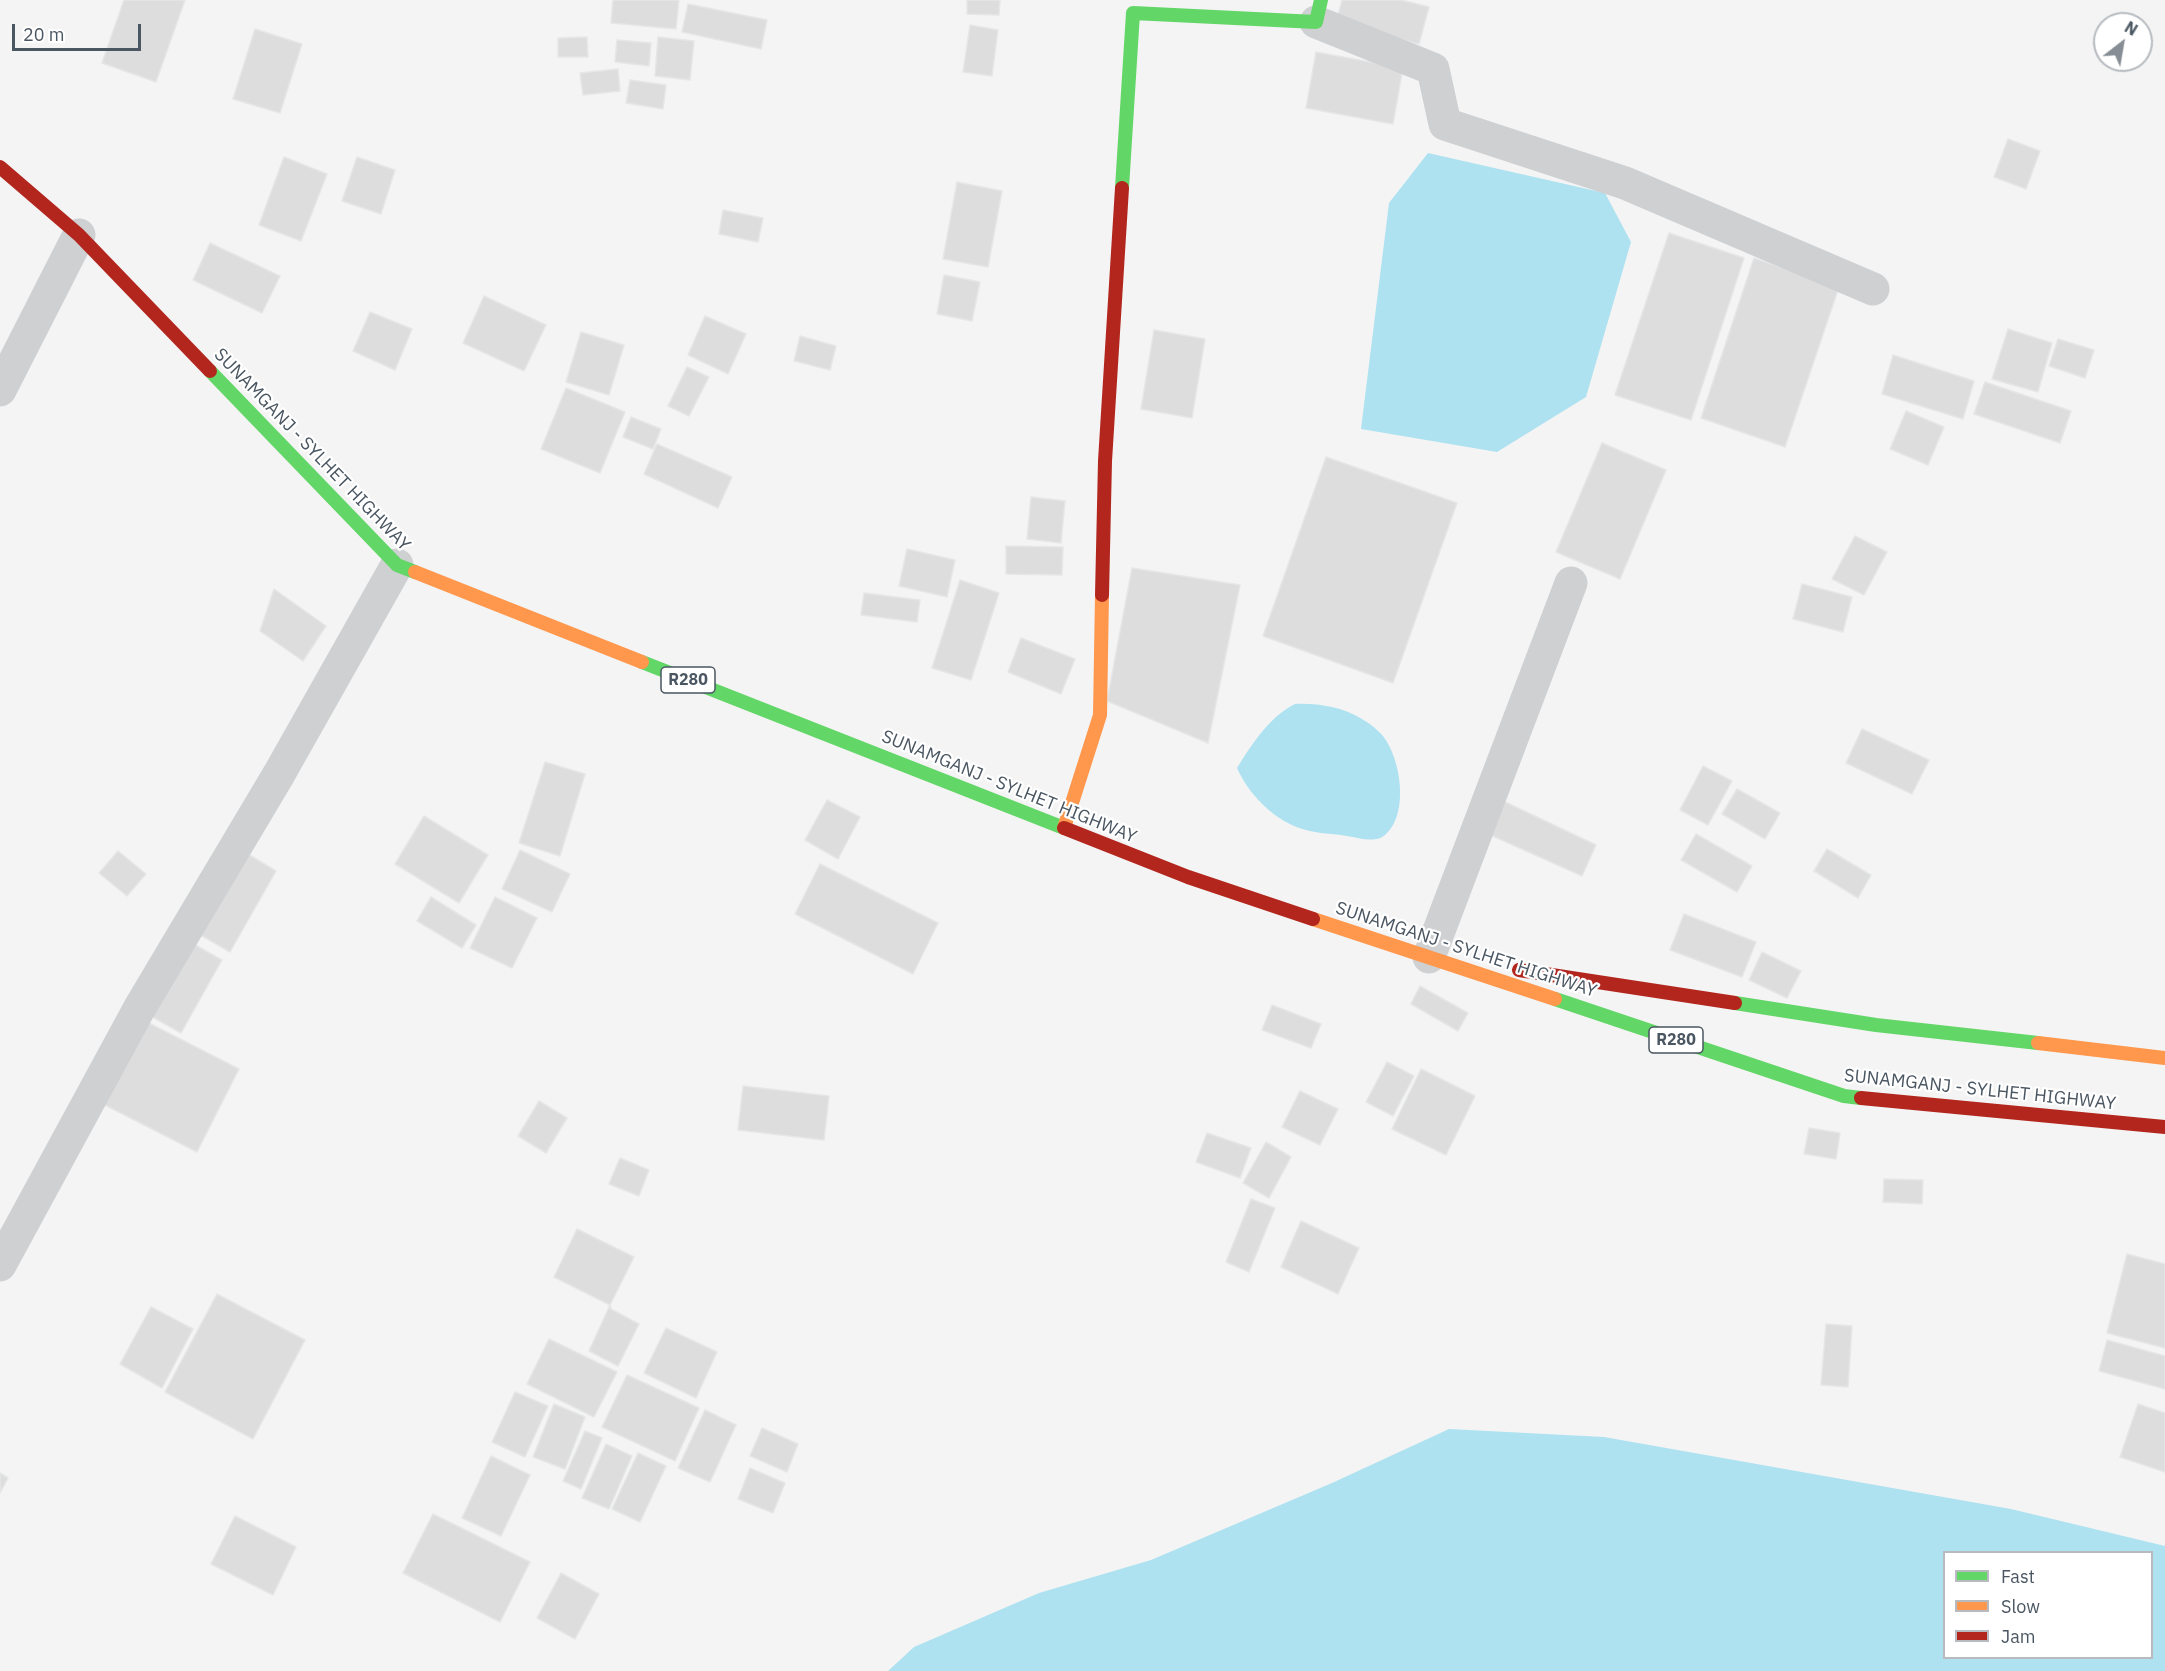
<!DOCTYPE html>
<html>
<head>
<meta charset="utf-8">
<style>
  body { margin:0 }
  #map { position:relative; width:2165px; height:1671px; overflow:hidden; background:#f4f4f4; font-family:"IBM Plex Sans",sans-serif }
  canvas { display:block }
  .legend { position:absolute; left:1943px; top:1551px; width:210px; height:108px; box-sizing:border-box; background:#fff; border:2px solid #b7bbc0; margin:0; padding:8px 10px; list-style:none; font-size:18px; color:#4a5661 }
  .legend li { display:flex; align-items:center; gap:12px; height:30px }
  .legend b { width:30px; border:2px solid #b7bbc0 }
  .north { position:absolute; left:2093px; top:12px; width:60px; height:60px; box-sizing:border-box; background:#fff; border:2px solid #b7bbc0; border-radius:50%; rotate:31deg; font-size:16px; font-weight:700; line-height:24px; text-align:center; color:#4a5661 }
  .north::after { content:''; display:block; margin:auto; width:21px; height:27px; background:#868d94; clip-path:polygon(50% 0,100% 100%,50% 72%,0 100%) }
  .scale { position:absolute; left:12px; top:24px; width:129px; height:27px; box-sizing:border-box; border:3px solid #4a5661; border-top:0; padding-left:8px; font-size:18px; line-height:21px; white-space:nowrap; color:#4a5661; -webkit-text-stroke:4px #fff; paint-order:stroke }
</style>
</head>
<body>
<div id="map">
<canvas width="2165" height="1671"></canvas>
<ul class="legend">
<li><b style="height:8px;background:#63d668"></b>Fast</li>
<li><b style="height:8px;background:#ff974d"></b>Slow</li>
<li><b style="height:8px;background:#b3261e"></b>Jam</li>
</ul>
<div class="north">N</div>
<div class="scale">20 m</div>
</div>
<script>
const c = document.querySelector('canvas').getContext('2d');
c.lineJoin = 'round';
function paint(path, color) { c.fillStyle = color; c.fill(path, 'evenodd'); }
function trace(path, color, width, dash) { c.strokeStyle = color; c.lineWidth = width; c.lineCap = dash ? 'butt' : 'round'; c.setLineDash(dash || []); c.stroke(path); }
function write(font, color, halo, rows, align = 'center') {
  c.font = font + ' "IBM Plex Sans",sans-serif'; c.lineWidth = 4.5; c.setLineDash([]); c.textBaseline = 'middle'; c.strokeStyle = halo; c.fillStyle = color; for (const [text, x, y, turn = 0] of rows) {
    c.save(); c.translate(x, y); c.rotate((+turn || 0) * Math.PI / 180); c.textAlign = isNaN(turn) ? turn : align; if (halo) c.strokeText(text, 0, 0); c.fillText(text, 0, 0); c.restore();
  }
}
const water = new Path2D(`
  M 1428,153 L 1605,193 L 1631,242 L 1586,397 L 1497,452 L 1361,429 L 1389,203 Z
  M 1295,704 C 1317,703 1343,707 1362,719 C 1369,723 1378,730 1383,736 C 1401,759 1409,813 1386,834 C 1376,844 1360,838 1347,836 C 1337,834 1326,834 1315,832 C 1281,827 1251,799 1237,768 C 1252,744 1269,717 1295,704 Z
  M 1449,1429 L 1604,1437 L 2011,1509 L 2165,1546 L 2165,1671 L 888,1671 L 914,1647 L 1039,1593 L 1151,1560 L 1332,1483 ZM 2152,1552 L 2152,1658 L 1944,1658 L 1944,1552 Z`);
const building = new Path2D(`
  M 124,0 L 185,0 L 156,82 L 102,63 Z
  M 613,0 L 679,0 L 676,29 L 611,23 Z
  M 967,0 L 1000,0 L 999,15 L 967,14 Z
  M 1342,0 L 1401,0 L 1429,7 L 1419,44 L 1336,23 Z
  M 688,4 L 767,20 L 761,49 L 682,32 Z
  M 970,25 L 998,30 L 992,76 L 963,72 Z
  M 255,29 L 302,44 L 280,113 L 233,99 Z
  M 587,37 L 588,57 L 558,57 L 558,38 Z
  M 658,37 L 694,41 L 690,80 L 655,76 Z
  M 617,40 L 651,43 L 649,66 L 615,62 Z
  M 1316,52 L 1403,68 L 1393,124 L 1306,108 Z
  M 618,69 L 620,91 L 583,95 L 580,73 Z
  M 630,80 L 666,85 L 663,109 L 626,103 Z
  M 2008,139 L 2040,151 L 2026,189 L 1994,177 Z
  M 284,157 L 327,174 L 301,241 L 259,225 Z
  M 357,157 L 395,170 L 381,214 L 342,201 Z
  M 957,182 L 1002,191 L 988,267 L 943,259 Z
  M 723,210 L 763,218 L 758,242 L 719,234 Z
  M 1669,233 L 1744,258 L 1691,420 L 1615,395 Z
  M 210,243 L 280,276 L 262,313 L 193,280 Z
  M 1754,258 L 1839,287 L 1785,447 L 1701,418 Z
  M 944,275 L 980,282 L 972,321 L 937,314 Z
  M 484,296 L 546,325 L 524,371 L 463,343 Z
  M 370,312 L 412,329 L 395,370 L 353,351 Z
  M 705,316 L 746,334 L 728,374 L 688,355 Z
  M 2008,329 L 2052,343 L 2038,392 L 1992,379 Z
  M 1154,330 L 1205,339 L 1192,418 L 1141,409 Z
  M 581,332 L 624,345 L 609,395 L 566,382 Z
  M 800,336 L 836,346 L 830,370 L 794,361 Z
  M 2058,339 L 2094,350 L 2085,378 L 2049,366 Z
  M 1893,355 L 1974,381 L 1963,419 L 1882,394 Z
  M 687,367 L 709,377 L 689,416 L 668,406 Z
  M 1985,382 L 2071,411 L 2060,443 L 1974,414 Z
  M 566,388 L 625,412 L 600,473 L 541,449 Z
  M 1906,411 L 1944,427 L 1928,465 L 1890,449 Z
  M 631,417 L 661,429 L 653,449 L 623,437 Z
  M 1602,443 L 1666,470 L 1620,579 L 1556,552 Z
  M 657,444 L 732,477 L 718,508 L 644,474 Z
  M 1326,457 L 1457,503 L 1393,683 L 1263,636 Z
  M 1031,497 L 1065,501 L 1061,543 L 1027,539 Z
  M 1855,536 L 1887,552 L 1864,595 L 1832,579 Z
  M 1006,546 L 1063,547 L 1062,575 L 1006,574 Z
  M 907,549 L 955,560 L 947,597 L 899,586 Z
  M 1132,568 L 1240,585 L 1208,743 L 1107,701 Z
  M 960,580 L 999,593 L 971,680 L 932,668 Z
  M 1802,584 L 1852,597 L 1843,632 L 1793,619 Z
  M 274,589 L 326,626 L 303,661 L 260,631 Z
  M 864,593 L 920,600 L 917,622 L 861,615 Z
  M 1021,638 L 1075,659 L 1061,694 L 1008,672 Z
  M 1862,729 L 1929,760 L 1912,794 L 1846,763 Z
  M 545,762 L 585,774 L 560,856 L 519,843 Z
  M 1703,766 L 1732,781 L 1708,825 L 1680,810 Z
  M 1737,789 L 1780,813 L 1765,839 L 1722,814 Z
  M 827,800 L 860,817 L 838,859 L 805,840 Z
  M 1501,800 L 1596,845 L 1582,876 L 1486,833 Z
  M 424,816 L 488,855 L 459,903 L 395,864 Z
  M 1696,834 L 1752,866 L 1737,892 L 1681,860 Z
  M 1827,849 L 1871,875 L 1858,898 L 1814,871 Z
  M 520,850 L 570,874 L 552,912 L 502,889 Z
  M 118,851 L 146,874 L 127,896 L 99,873 Z
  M 243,851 L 276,871 L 230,952 L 197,933 Z
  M 820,864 L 938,923 L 913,974 L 795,914 Z
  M 431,897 L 476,925 L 462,948 L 417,921 Z
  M 495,897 L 537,918 L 512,968 L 470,948 Z
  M 1684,914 L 1756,942 L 1742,977 L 1670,950 Z
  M 190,942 L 222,960 L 181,1033 L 149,1015 Z
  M 1762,952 L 1801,971 L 1787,998 L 1749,980 Z
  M 1420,986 L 1468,1013 L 1458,1031 L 1411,1004 Z
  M 1272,1005 L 1321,1024 L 1311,1048 L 1262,1030 Z
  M 145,1021 L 239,1069 L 197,1152 L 103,1104 Z
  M 1387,1062 L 1414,1076 L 1393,1116 L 1366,1102 Z
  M 1421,1069 L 1475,1096 L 1446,1155 L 1392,1129 Z
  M 743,1086 L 829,1096 L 824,1140 L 738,1130 Z
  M 1300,1091 L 1338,1109 L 1320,1145 L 1282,1127 Z
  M 539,1101 L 567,1118 L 546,1153 L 518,1136 Z
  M 1809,1128 L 1840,1133 L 1836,1159 L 1804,1154 Z
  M 1207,1133 L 1251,1148 L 1240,1178 L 1196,1162 Z
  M 1266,1142 L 1291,1157 L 1269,1198 L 1243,1183 Z
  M 620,1158 L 649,1170 L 639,1196 L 609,1184 Z
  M 1884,1179 L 1923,1180 L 1922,1204 L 1883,1202 Z
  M 1251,1199 L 1275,1208 L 1249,1272 L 1226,1262 Z
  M 1301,1221 L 1359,1248 L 1338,1294 L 1281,1267 Z
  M 577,1229 L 634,1257 L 610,1305 L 554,1277 Z
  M 2127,1254 L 2165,1264 L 2165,1348 L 2107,1333 Z
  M 217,1294 L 305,1340 L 253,1439 L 165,1392 Z
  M 610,1305 L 611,1309 L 639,1324 L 618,1366 L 589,1351 Z
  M 151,1307 L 193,1329 L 162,1388 L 120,1364 Z
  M 1826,1324 L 1852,1326 L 1848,1387 L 1821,1385 Z
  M 666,1328 L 717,1352 L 696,1398 L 644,1373 Z
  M 549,1339 L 617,1372 L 594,1417 L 527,1384 Z
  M 2107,1340 L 2165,1356 L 2165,1389 L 2099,1371 Z
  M 627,1375 L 699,1408 L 675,1461 L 602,1427 Z
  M 515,1392 L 548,1406 L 525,1457 L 492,1442 Z
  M 554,1404 L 585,1417 L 565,1469 L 533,1457 Z
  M 2138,1404 L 2165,1413 L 2165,1472 L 2120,1457 Z
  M 705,1410 L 736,1425 L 710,1482 L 678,1468 Z
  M 762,1428 L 798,1444 L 787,1472 L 750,1456 Z
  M 585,1431 L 602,1438 L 581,1489 L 563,1481 Z
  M 606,1444 L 632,1456 L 609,1509 L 582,1498 Z
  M 638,1453 L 666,1466 L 640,1522 L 612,1509 Z
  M 491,1456 L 530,1475 L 501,1536 L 462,1518 Z
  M 750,1468 L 785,1483 L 773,1513 L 738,1499 Z
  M 0,1473 L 8,1478 L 0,1493 Z
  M 433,1514 L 530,1562 L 500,1622 L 403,1573 Z
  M 235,1516 L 296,1547 L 273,1595 L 211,1564 Z
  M 561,1573 L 599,1594 L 575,1639 L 537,1618 Z`);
const street = new Path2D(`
  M 1316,22 L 1433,69 L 1445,124 L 1625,183 L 1873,289
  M 0,390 L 79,235
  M 1429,957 L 1571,583
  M 0,1265 L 139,1009 L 279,774 L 397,565`);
const fast = new Path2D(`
  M 1122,188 L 1133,13 L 1316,22 L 1321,0
  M 210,371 L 397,565 L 415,572
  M 642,662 L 1064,828
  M 1555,999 L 1844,1096 L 1861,1098
  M 1735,1003 L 1876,1025 L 2038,1043`);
const slow = new Path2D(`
  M 415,572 L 642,662
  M 1064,828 L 1100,715 L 1102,595
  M 1313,919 L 1555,999
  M 2038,1043 L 2165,1058`);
const jam = new Path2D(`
  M 0,167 L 79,235 L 210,371
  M 1102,595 L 1105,461 L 1122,188
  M 1064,828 L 1188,877 L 1313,919
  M 1519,970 L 1735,1003
  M 1861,1098 L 2165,1127`);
const shields = [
  [688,680,54],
  [1676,1040,54]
];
const shieldNames = [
  ["R280",688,680],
  ["R280",1676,1040]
];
const streetNames = [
  ["SUNAMGANJ - SYLHET HIGHWAY",312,450,46],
  ["SUNAMGANJ - SYLHET HIGHWAY",1009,787,22],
  ["SUNAMGANJ - SYLHET HIGHWAY",1466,950,18],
  ["SUNAMGANJ - SYLHET HIGHWAY",1980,1090,6]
];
paint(water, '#aee2f0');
paint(building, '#ddddde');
trace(building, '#e5e6e7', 1.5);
trace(street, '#ced0d2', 33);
trace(fast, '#63d668', 14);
trace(slow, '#ff974d', 14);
trace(jam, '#b3261e', 14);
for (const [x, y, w] of shields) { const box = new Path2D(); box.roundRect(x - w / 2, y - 13, w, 26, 4.5); c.fillStyle = '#fff'; c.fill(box); trace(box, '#4a5661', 1.5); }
write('bold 16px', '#4a5661', null, shieldNames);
write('18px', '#4a5661', '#fff', streetNames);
</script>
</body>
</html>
